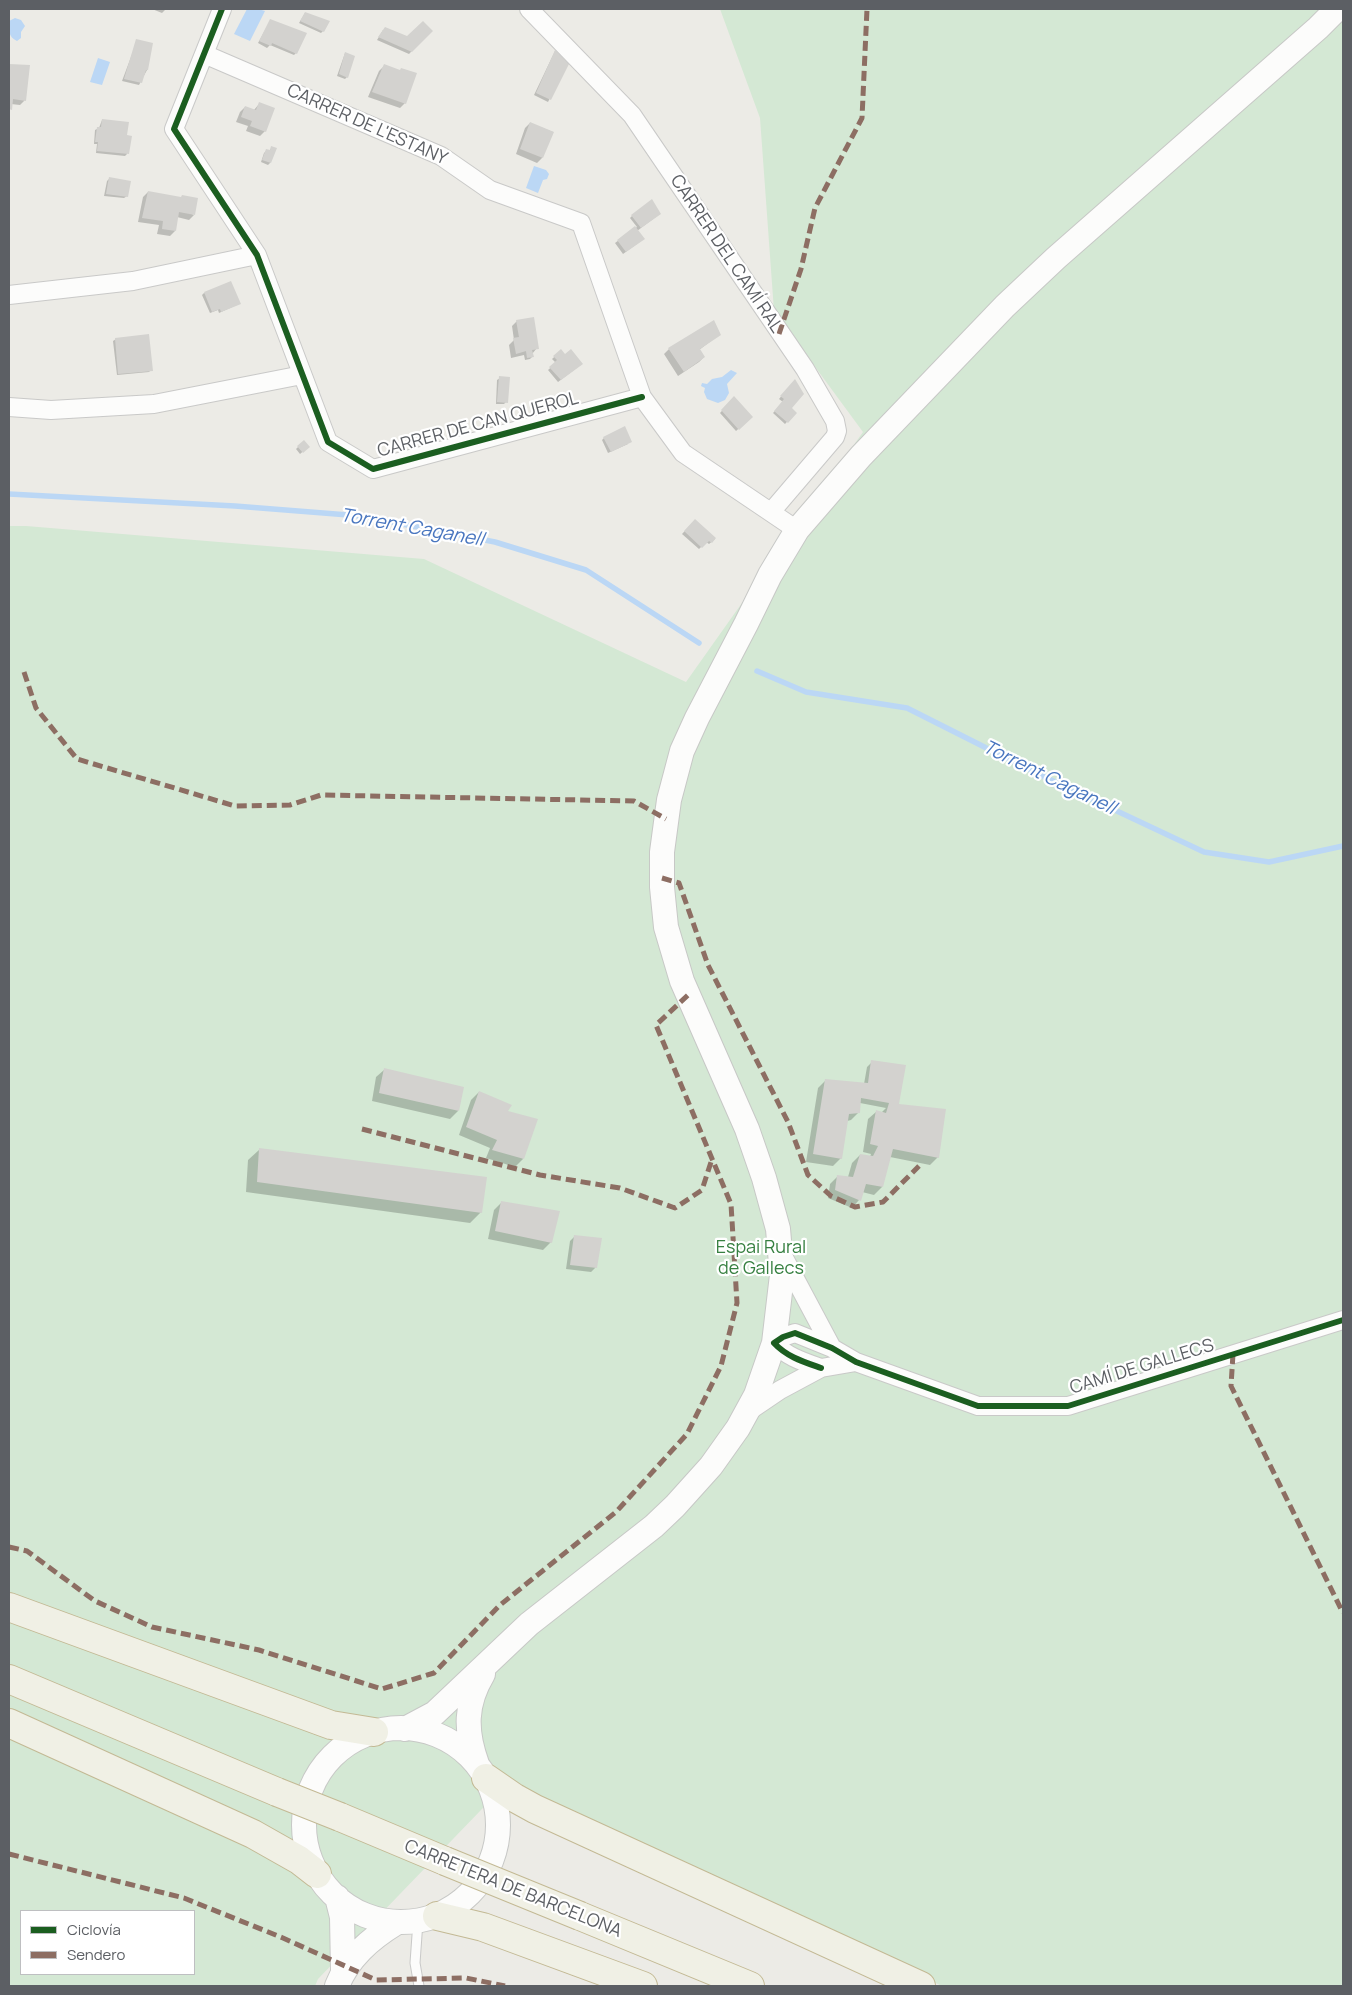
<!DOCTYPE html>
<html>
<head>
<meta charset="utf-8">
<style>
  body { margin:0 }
  #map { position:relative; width:1352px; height:1995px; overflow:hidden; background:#ecebe6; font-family:Manrope,sans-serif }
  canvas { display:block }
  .frame { position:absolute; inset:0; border:10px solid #5c5f64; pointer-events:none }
  .legend { position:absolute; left:20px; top:1910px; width:175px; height:65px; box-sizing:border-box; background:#fff; border:1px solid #bebfc1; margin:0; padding:6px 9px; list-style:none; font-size:15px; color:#5c5f64 }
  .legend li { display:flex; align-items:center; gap:10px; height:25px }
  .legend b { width:25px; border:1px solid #bebfc1 }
</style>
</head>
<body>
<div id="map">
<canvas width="1352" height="1995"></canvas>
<div class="frame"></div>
<ul class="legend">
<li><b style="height:6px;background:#1b5e20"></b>Ciclovía</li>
<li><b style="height:6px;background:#8d6e63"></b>Sendero</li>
</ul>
</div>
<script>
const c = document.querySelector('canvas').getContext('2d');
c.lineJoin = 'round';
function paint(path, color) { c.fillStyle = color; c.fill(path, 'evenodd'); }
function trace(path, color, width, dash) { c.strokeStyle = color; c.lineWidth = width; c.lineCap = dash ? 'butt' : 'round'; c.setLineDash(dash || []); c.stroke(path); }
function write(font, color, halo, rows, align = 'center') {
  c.font = font + ' Manrope,sans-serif'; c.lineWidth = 4.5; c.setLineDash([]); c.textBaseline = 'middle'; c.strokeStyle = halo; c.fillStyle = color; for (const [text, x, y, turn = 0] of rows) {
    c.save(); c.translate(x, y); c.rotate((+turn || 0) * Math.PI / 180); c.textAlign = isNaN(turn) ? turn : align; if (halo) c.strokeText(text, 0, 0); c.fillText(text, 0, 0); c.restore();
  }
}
const green = new Path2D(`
  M 720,9 L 1343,9 L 1343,1986 L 942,1986 L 508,1782 L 318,1979 L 315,1986 L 9,1986 L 9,526 L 26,526 L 424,559 L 686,682 L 863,432 L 774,311 L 760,118 ZM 21,1911 L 194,1911 L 194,1974 L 21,1974 Z`);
const water = new Path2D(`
  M 247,9 L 258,9 L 265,11 L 250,41 L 234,34 Z
  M 15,18 L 21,20 L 25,26 L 21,32 L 21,38 L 17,41 C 8,37 9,30 9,21 Z
  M 98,58 L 110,62 L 102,85 L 90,82 Z
  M 534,166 L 546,170 L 549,174 L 547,179 L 543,180 L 538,193 L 526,188 Z
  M 731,370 L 737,373 L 727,384 L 729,393 L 725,400 L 718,403 L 707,399 L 704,392 L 705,388 L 701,386 L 702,383 L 707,384 L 712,379 L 722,377 Z`);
const shadow = new Path2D(`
  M 152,9 L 166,9 L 162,13 Z
  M 305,13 L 323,31 L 321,33 L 299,23 Z
  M 270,21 L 296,53 L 294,55 L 270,45 L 267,48 L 258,43 Z
  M 383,30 L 408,37 L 431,31 L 409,54 L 377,40 Z
  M 137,41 L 147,70 L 139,85 L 122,81 Z
  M 555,51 L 567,64 L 548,102 L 534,95 Z
  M 345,53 L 347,77 L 345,79 L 337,76 Z
  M 9,65 L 29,66 L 25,100 L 20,105 L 11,104 L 9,111 Z
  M 384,66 L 405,103 L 400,108 L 368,97 L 379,71 Z
  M 259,104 L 265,131 L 260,136 L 246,131 L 248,126 L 236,122 L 240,112 L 245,107 L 254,110 Z
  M 102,120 L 126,136 L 127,154 L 125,156 L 96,153 L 97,144 L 94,144 L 95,130 L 99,128 Z
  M 530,123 L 553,132 L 542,158 L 537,163 L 516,154 L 525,128 Z
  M 272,147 L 275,149 L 270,163 L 268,165 L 261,162 L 264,153 L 267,150 L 269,151 Z
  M 109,179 L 127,196 L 124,198 L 104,196 L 107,181 Z
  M 148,192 L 194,215 L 189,220 L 177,217 L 175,231 L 170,236 L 157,234 L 159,225 L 138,222 L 143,197 Z
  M 632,216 L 657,216 L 637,231 L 641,241 L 623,254 L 615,243 L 637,227 L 630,218 Z
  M 204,293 L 239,304 L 219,313 L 218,310 L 210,313 L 202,295 Z
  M 517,321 L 537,348 L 532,354 L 532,357 L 530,359 L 525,360 L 524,355 L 511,358 L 509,345 L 514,340 L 512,326 Z
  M 719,335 L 699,350 L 704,357 L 699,362 L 678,376 L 664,354 L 669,349 Z
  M 116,339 L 151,370 L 149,372 L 117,375 L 113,341 Z
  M 561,351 L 565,355 L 582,364 L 558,382 L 548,370 L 556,363 L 552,359 Z
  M 500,378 L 506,402 L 504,404 L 496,404 L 497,380 Z
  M 794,381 L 790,409 L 795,413 L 785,424 L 773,413 L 783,402 L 779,399 Z
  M 734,398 L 751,417 L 736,431 L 720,413 Z
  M 604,438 L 628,444 L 608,453 L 602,440 Z
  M 303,442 L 308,447 L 300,454 L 296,449 Z
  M 695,520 L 715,539 L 709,544 L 706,542 L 699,549 L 682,534 Z
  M 872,1062 L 898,1105 L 938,1157 L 930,1165 L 890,1157 L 882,1187 L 874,1195 L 862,1192 L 859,1200 L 852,1208 L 828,1198 L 830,1184 L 838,1176 L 848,1177 L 852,1163 L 860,1155 L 870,1157 L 871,1154 L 863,1152 L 868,1119 L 876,1112 L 882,1112 L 886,1108 L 860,1103 L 859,1112 L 851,1120 L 847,1121 L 841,1158 L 833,1166 L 806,1162 L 818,1088 L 826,1080 L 864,1084 L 867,1067 Z
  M 384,1070 L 463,1088 L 458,1111 L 450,1119 L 372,1101 L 376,1077 Z
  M 479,1092 L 506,1112 L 523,1159 L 515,1167 L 486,1158 L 490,1148 L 459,1135 L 471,1100 Z
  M 259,1150 L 481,1212 L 470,1223 L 246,1192 L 248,1160 Z
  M 502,1202 L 551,1242 L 543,1250 L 488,1239 L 494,1210 Z
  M 575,1236 L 596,1267 L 591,1272 L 566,1269 L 570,1241 Z`);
const stream = new Path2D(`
  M 9,494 L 235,506 L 361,516 L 495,542 L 586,570 L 699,643
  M 757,671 L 806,692 L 907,708 L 1034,772 L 1204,852 L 1269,862 L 1343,846`);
const building = new Path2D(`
  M 305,12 L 330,21 L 324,32 L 300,21 Z
  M 270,19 L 307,33 L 297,54 L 272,43 L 271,46 L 259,41 Z
  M 423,21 L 433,31 L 412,52 L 378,37 L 385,27 L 407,36 Z
  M 136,39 L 153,43 L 148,70 L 146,70 L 142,83 L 124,79 Z
  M 555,50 L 569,64 L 551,100 L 536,93 Z
  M 345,52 L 355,56 L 348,78 L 339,74 Z
  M 9,64 L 30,65 L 26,101 L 13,99 L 12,110 L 9,109 Z
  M 384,64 L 400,70 L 401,68 L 417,73 L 406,104 L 372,92 Z
  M 259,102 L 275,108 L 266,132 L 250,126 L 252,121 L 241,117 L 245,106 L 256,110 Z
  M 102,119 L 129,122 L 127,135 L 132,136 L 129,154 L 97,151 L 98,142 L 95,142 L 97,127 L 101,127 Z
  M 530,122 L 554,132 L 543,158 L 520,149 Z
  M 271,146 L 277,148 L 271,163 L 262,160 L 266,149 L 270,150 Z
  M 109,177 L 131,181 L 128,197 L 106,194 Z
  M 148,191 L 181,197 L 182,195 L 198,198 L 195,215 L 179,212 L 176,231 L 162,229 L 163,221 L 142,218 Z
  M 652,199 L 661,214 L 641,228 L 631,215 Z
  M 635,226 L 645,239 L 626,252 L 617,240 Z
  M 231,281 L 241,304 L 221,312 L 220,309 L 212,312 L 204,292 Z
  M 534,317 L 539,349 L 532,350 L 534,357 L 527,358 L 526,351 L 516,354 L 513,338 L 519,337 L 516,320 Z
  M 714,320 L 721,335 L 700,349 L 705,357 L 684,372 L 668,348 Z
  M 149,334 L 153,371 L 118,374 L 115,338 Z
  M 561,349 L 565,354 L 571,349 L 583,364 L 561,380 L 549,367 L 557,360 L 553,356 Z
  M 499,376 L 510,377 L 508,403 L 497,402 Z
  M 795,379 L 804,394 L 792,408 L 797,413 L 788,423 L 774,411 L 784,399 L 780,396 Z
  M 734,396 L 753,417 L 739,430 L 721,410 Z
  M 625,426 L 632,442 L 611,452 L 603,437 Z
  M 304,440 L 310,447 L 303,453 L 297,446 Z
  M 695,519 L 716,538 L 712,543 L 709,541 L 702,548 L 684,531 Z
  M 871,1060 L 906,1065 L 899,1104 L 946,1109 L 939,1158 L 893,1149 L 883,1187 L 866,1184 L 861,1201 L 835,1190 L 837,1175 L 853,1177 L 860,1154 L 873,1156 L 878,1146 L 870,1144 L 876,1110 L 886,1113 L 889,1103 L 861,1098 L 860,1113 L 849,1114 L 842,1159 L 813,1154 L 825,1079 L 868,1083 Z
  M 384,1068 L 464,1087 L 459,1111 L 379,1093 Z
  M 479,1091 L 512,1105 L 508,1111 L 538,1119 L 524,1159 L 492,1150 L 497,1140 L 466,1127 Z
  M 259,1148 L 487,1177 L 482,1213 L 257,1182 Z
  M 501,1201 L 560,1211 L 552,1243 L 495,1231 Z
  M 574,1235 L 602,1238 L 597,1268 L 570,1265 Z`);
const service = new Path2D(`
  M 418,1921 L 415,1963 L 419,1986`);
const minor = new Path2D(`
  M 222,9 L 174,129 L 257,255 L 328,442 L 373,469 L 642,397
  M 529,9 L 632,115 L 805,369 L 835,421 L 837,431 L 835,437 L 771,512
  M 204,54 L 441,156 L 490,190 L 581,223 L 642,397 L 683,453 L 797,530
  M 9,295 L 133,281 L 257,255
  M 9,407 L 51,410 L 154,404 L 302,375
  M 783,1256 L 832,1348
  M 821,1368 C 804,1362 787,1357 774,1343 L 783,1337 L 795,1333 L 832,1348 L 856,1362 L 978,1406 L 1068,1406 L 1343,1320
  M 749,1411 L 780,1390 L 821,1368 L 856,1362`);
const secondary = new Path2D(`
  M304 1825a97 97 0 1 1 194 0a97 97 0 1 1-194 0Z
  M 405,1729 L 435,1713 L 529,1624 L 654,1526 L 675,1506 L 711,1466 L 738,1428 L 756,1395 L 774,1343 L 782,1275 L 778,1229 L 764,1178 L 747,1129 L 682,981 L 666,927 L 662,887 L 662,852 L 669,800 L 682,751 L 697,718 L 746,624 L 770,575 L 797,530 L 861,456 L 1005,306 L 1056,258 L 1318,28 L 1337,9
  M 477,1764 C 465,1731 465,1704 483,1674
  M 337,1897 L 342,1917 L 343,1970
  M 337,1986 C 348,1958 370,1939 396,1923`);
const trunk = new Path2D(`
  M 9,1607 L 331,1725 L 374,1732
  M 9,1679 L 277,1792
  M 9,1723 L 253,1834 L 299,1860 L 317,1874
  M 486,1778 L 515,1798 L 535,1809 L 921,1986
  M 340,1817 L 445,1861
  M 437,1916 L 483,1927 L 643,1986
  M 580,1916 L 750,1986`);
const trunkBridge = new Path2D(`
  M 277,1792 L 340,1817
  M 445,1861 L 580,1916`);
const quiet = new Path2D(`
  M 779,334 L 801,269 L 815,208 L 862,118 L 867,9
  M 24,672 L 36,708 L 77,759 L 235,806 L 290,805 L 321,795 L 634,801 L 666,819
  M 662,878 L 679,883 L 708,965 L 788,1122 L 808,1175 L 831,1196 L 855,1207 L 883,1202 L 919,1166
  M 362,1129 L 540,1175 L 620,1188 L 675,1208 L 702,1190 L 712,1159
  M 1233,1354 L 1231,1386 L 1343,1613
  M 9,1547 L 27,1551 L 95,1601 L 152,1627 L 259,1650 L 382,1689 L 434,1673 L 500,1605 L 616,1512 L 687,1434 L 721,1366 L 737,1303 L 731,1204 L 656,1025 L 688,995
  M 9,1854 L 184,1898 L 283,1938 L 376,1980 L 466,1978 L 505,1986`);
const cycleway = new Path2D(`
  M 222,9 L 174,129 L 257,255 L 328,442 L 373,469 L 642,397
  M 821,1368 C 804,1362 787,1357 774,1343 L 783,1337 L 795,1333 L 832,1348 L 856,1362 L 978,1406 L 1068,1406 L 1343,1320`);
const streetNames = [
  ["CARRER DE L'ESTANY",367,125,24],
  ["CARRER DEL CAMÍ RAL",726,254,56],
  ["CARRER DE CAN QUEROL",478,425,-15],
  ["CAMÍ DE GALLECS",1142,1367,-17],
  ["CARRETERA DE BARCELONA",513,1889,22]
];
const parkNames = [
  ["Espai Rural",761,1248],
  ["de Gallecs",761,1269]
];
const waterNames = [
  ["Torrent Caganell",412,528,10],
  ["Torrent Caganell",1049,778,26]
];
paint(green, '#d4e8d4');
paint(water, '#bbd7f5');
paint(shadow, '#0003');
trace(stream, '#bbd7f5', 5.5);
paint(building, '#d3d2cf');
trace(service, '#c9c9c8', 11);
trace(minor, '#c9c9c8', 20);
trace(secondary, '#c7c8c6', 26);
trace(trunk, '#c3b994', 30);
trace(service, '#fcfcfb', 9);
trace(minor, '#fcfcfb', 18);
trace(secondary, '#fcfcfb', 24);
trace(trunk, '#f0f0e5', 28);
trace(trunkBridge, '#c3b994', 30, []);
trace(trunkBridge, '#f0f0e5', 28);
trace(quiet, '#8d6e63', 5, [10, 5]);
trace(cycleway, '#1b5e20', 6);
write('18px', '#5c5f64', '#fff', streetNames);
write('18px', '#378041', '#fff', parkNames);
write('italic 19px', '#4976bf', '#fff', waterNames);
</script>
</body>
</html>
